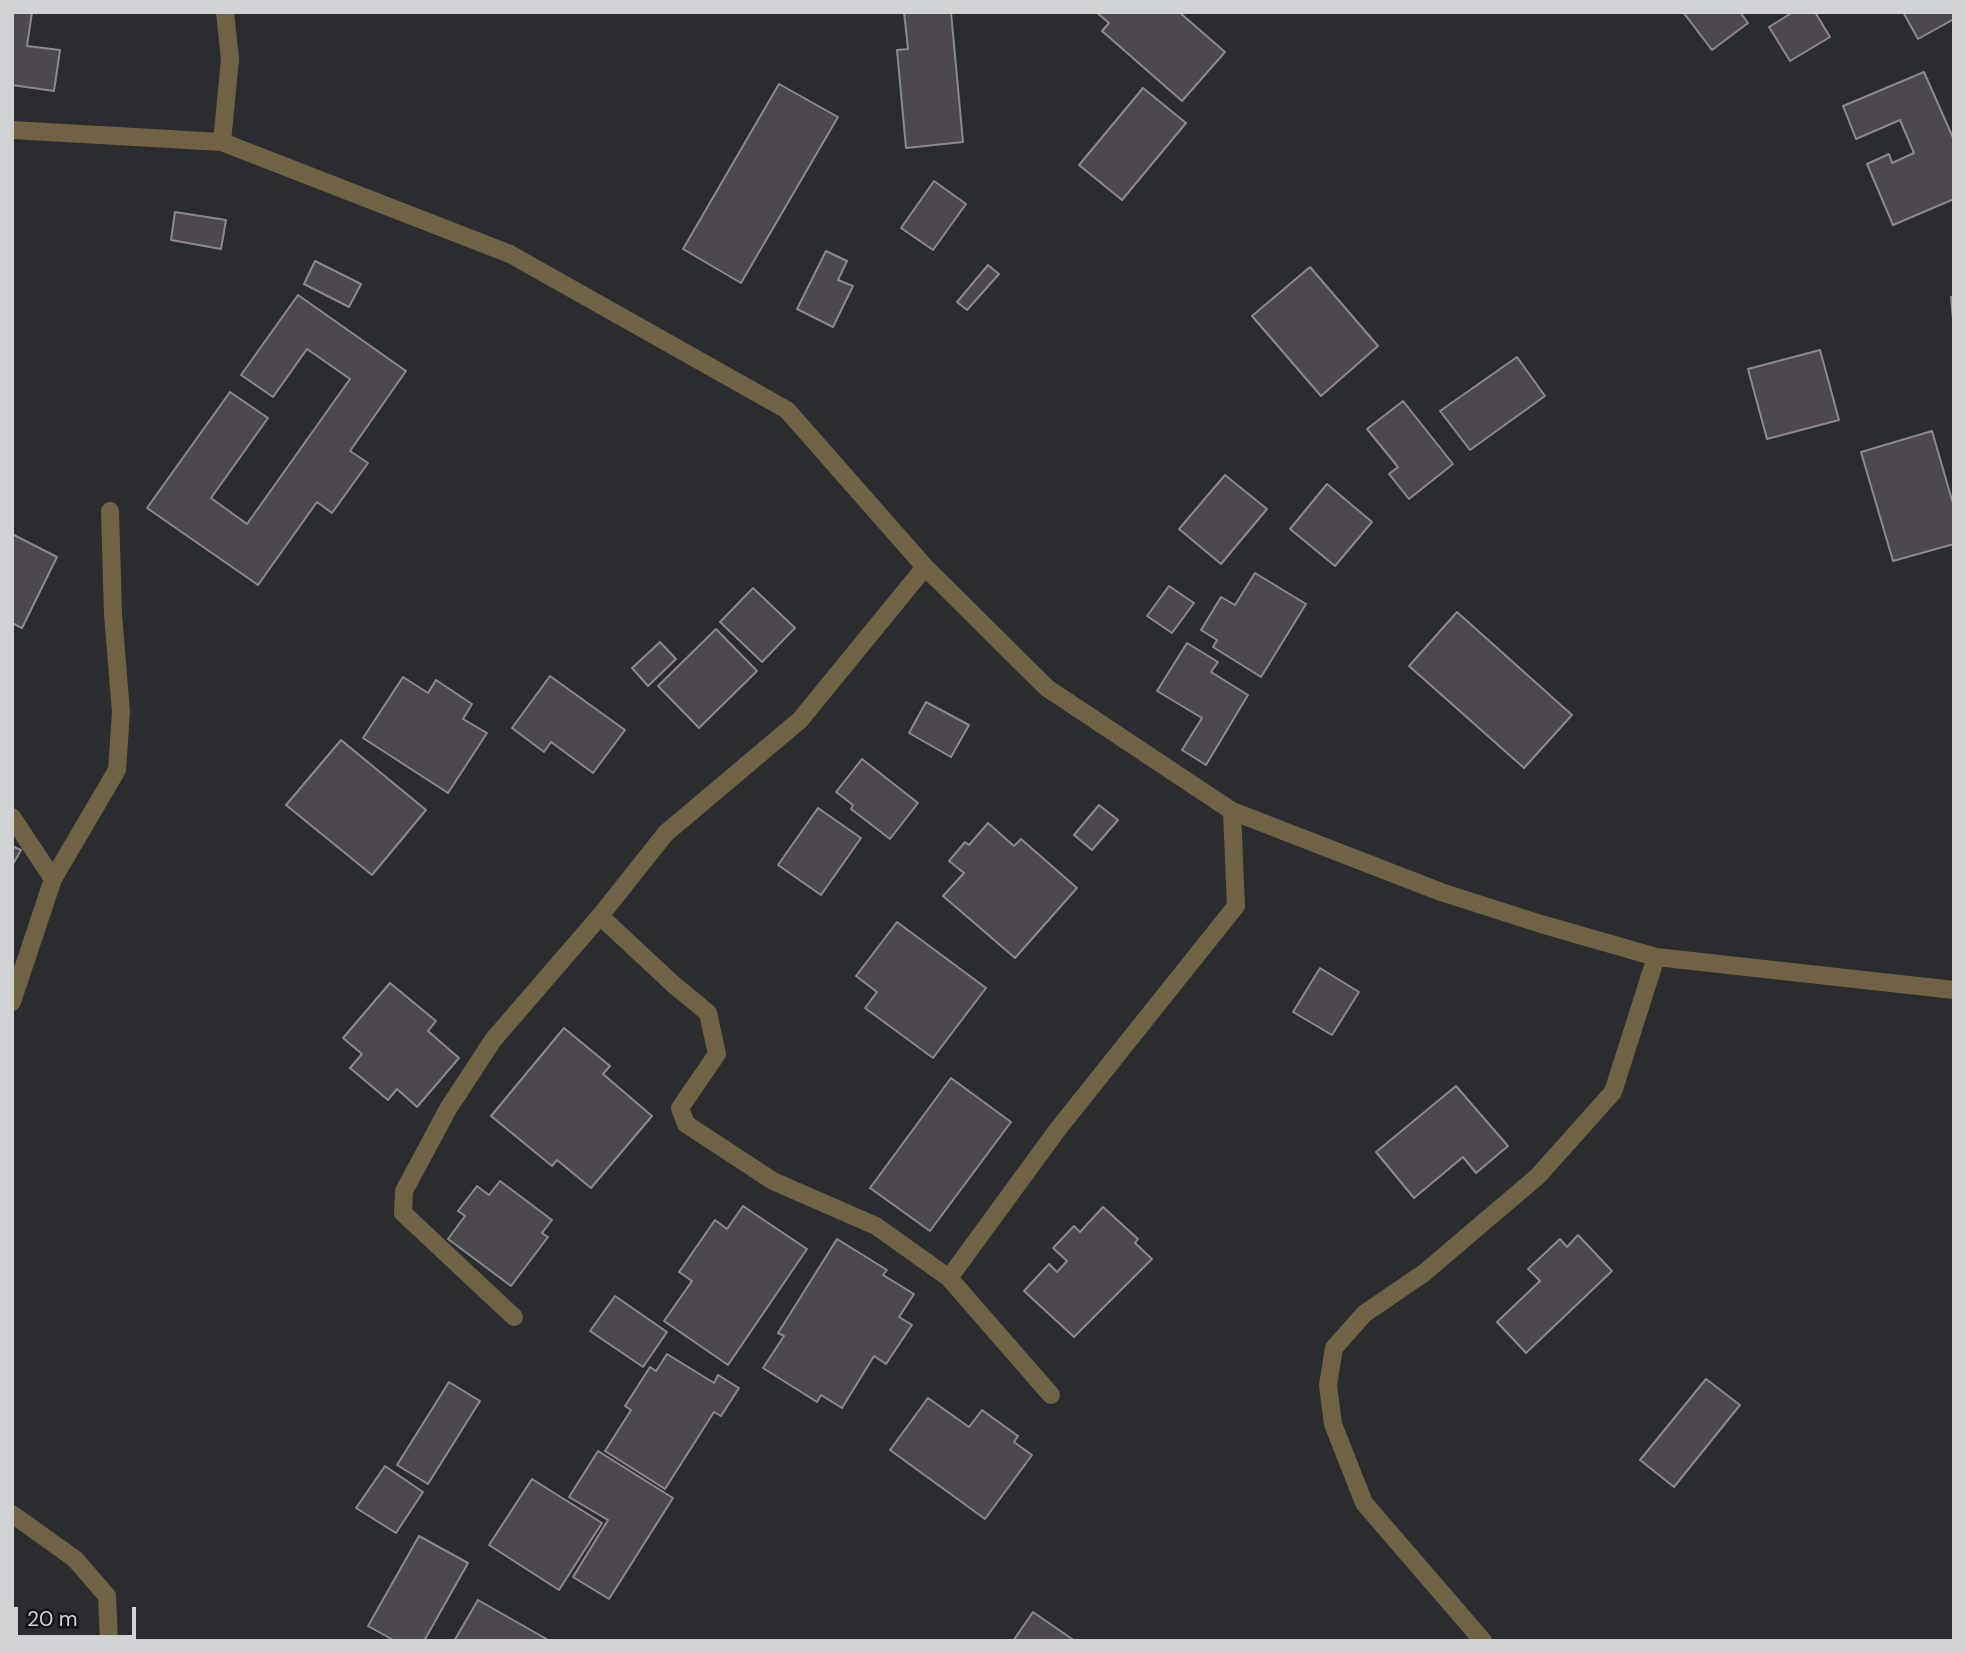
<!DOCTYPE html>
<html>
<head>
<meta charset="utf-8">
<style>
  body { margin:0 }
  #map { position:relative; width:1966px; height:1653px; overflow:hidden; background:#2a2c30; font-family:"DM Sans",sans-serif }
  canvas { display:block }
  .frame { position:absolute; inset:0; border:14px solid #d0d2d4; pointer-events:none }
  .scale { position:absolute; left:14px; top:1607px; width:122px; height:32px; box-sizing:border-box; border:4px solid #d0d2d4; border-top:0; padding-left:9px; font-size:21px; line-height:24px; white-space:nowrap; color:#d0d2d4; -webkit-text-stroke:5px #141416; paint-order:stroke }
</style>
</head>
<body>
<div id="map">
<canvas width="1966" height="1653"></canvas>
<div class="frame"></div>
<div class="scale">20 m</div>
</div>
<script>
const c = document.querySelector('canvas').getContext('2d');
c.lineJoin = 'round';
function paint(path, color) { c.fillStyle = color; c.fill(path, 'evenodd'); }
function trace(path, color, width, dash) { c.strokeStyle = color; c.lineWidth = width; c.lineCap = dash ? 'butt' : 'round'; c.setLineDash(dash || []); c.stroke(path); }
const building = new Path2D(`
  M 12,12 L 32,12 L 27,46 L 60,50 L 54,91 L 12,85 Z
  M 904,12 L 951,12 L 963,142 L 906,148 L 897,50 L 908,49 Z
  M 1096,12 L 1179,12 L 1225,52 L 1182,101 L 1102,31 L 1109,23 Z
  M 1683,12 L 1740,12 L 1748,23 L 1712,50 Z
  M 1793,12 L 1815,12 L 1830,37 L 1790,61 L 1769,27 Z
  M 1903,12 L 1954,12 L 1954,19 L 1918,39 Z
  M 1924,72 L 1954,140 L 1954,199 L 1893,225 L 1867,164 L 1889,154 L 1892,163 L 1914,153 L 1900,120 L 1856,139 L 1843,106 Z
  M 779,84 L 838,117 L 741,283 L 683,249 Z
  M 1143,88 L 1186,123 L 1122,200 L 1079,165 Z
  M 934,181 L 966,204 L 933,250 L 901,228 Z
  M 175,212 L 226,220 L 221,249 L 171,240 Z
  M 826,251 L 847,261 L 838,280 L 853,286 L 833,327 L 797,309 Z
  M 315,261 L 361,284 L 349,307 L 304,284 Z
  M 988,265 L 999,274 L 967,310 L 957,302 Z
  M 1310,267 L 1378,346 L 1321,396 L 1252,316 Z
  M 298,295 L 406,371 L 350,451 L 368,463 L 332,513 L 317,502 L 258,585 L 147,508 L 230,392 L 268,418 L 211,498 L 247,524 L 350,379 L 307,349 L 273,397 L 241,375 Z
  M 1954,296 L 1954,331 L 1951,297 Z
  M 1820,350 L 1839,420 L 1767,439 L 1748,369 Z
  M 1517,357 L 1545,396 L 1470,450 L 1440,411 Z
  M 1403,401 L 1453,464 L 1409,499 L 1389,474 L 1398,467 L 1367,429 Z
  M 1932,431 L 1954,507 L 1954,544 L 1893,561 L 1861,452 Z
  M 1225,475 L 1267,509 L 1221,564 L 1179,529 Z
  M 1327,484 L 1372,522 L 1335,566 L 1290,529 Z
  M 12,534 L 57,557 L 22,628 L 12,623 Z
  M 1255,573 L 1306,604 L 1261,677 L 1213,647 L 1217,640 L 1201,630 L 1221,597 L 1235,605 Z
  M 1169,586 L 1194,603 L 1172,633 L 1147,616 Z
  M 753,588 L 795,628 L 762,662 L 720,622 Z
  M 1457,612 L 1572,715 L 1524,768 L 1409,666 Z
  M 716,629 L 757,671 L 699,728 L 658,686 Z
  M 660,642 L 676,659 L 648,686 L 632,668 Z
  M 1187,643 L 1218,662 L 1211,672 L 1248,695 L 1206,765 L 1182,750 L 1202,718 L 1157,691 Z
  M 550,676 L 625,730 L 593,773 L 551,742 L 544,752 L 512,728 Z
  M 403,677 L 428,693 L 436,680 L 472,704 L 463,719 L 487,733 L 448,793 L 363,738 Z
  M 926,702 L 969,725 L 951,757 L 909,733 Z
  M 341,740 L 426,810 L 372,875 L 286,805 Z
  M 862,759 L 918,803 L 890,839 L 851,809 L 853,805 L 836,792 Z
  M 1099,805 L 1118,820 L 1092,850 L 1074,835 Z
  M 818,808 L 861,838 L 821,895 L 778,865 Z
  M 988,823 L 1014,846 L 1021,839 L 1077,888 L 1015,958 L 943,896 L 964,873 L 949,861 L 965,842 L 969,845 Z
  M 12,846 L 21,850 L 12,866 Z
  M 897,922 L 986,988 L 933,1058 L 865,1008 L 877,992 L 856,976 Z
  M 1320,968 L 1359,992 L 1332,1035 L 1293,1012 Z
  M 390,983 L 436,1021 L 428,1031 L 459,1058 L 417,1107 L 397,1089 L 388,1100 L 350,1068 L 362,1054 L 343,1038 Z
  M 564,1028 L 610,1066 L 603,1074 L 652,1116 L 591,1188 L 557,1160 L 552,1166 L 491,1116 Z
  M 951,1078 L 1011,1122 L 930,1231 L 870,1188 Z
  M 1456,1086 L 1508,1146 L 1476,1173 L 1463,1157 L 1414,1198 L 1376,1152 Z
  M 500,1181 L 552,1220 L 542,1233 L 548,1237 L 511,1286 L 448,1239 L 465,1216 L 458,1211 L 477,1186 L 489,1195 Z
  M 743,1206 L 807,1249 L 728,1365 L 664,1321 L 692,1281 L 679,1272 L 715,1220 L 727,1229 Z
  M 1103,1207 L 1138,1239 L 1135,1243 L 1152,1259 L 1074,1337 L 1024,1291 L 1049,1264 L 1057,1272 L 1067,1261 L 1053,1248 L 1074,1226 L 1080,1232 Z
  M 1578,1235 L 1612,1271 L 1526,1353 L 1497,1322 L 1540,1281 L 1528,1269 L 1560,1239 L 1567,1247 Z
  M 837,1239 L 887,1270 L 883,1275 L 914,1294 L 899,1317 L 912,1325 L 886,1364 L 874,1356 L 842,1408 L 821,1395 L 817,1402 L 763,1368 L 784,1336 L 778,1333 Z
  M 615,1296 L 667,1332 L 643,1367 L 590,1331 Z
  M 667,1354 L 714,1383 L 718,1375 L 739,1388 L 721,1416 L 714,1412 L 665,1489 L 605,1451 L 631,1410 L 625,1406 L 650,1367 L 656,1371 Z
  M 1706,1379 L 1740,1405 L 1674,1487 L 1640,1460 Z
  M 449,1382 L 480,1401 L 428,1484 L 397,1465 Z
  M 928,1398 L 969,1427 L 982,1410 L 1018,1436 L 1014,1442 L 1032,1455 L 985,1519 L 890,1450 Z
  M 598,1451 L 673,1498 L 609,1599 L 573,1577 L 608,1520 L 569,1497 Z
  M 385,1466 L 423,1492 L 396,1533 L 356,1508 Z
  M 532,1479 L 602,1523 L 559,1590 L 489,1545 Z
  M 419,1536 L 468,1563 L 424,1641 L 395,1641 L 368,1626 Z
  M 478,1600 L 550,1641 L 454,1641 Z
  M 1033,1612 L 1075,1641 L 1013,1641 Z`);
const street = new Path2D(`
  M 12,130 L 222,142 L 510,254 L 787,410 L 925,567 L 1047,688 L 1232,811 L 1441,892 L 1541,924 L 1656,957 L 1954,990
  M 222,142 L 230,59 L 225,12
  M 12,817 L 53,879 L 12,1002
  M 53,879 L 117,770 L 121,712 L 113,614 L 110,511
  M 600,916 L 673,984 L 708,1013 L 717,1054 L 680,1108 L 686,1124 L 773,1181 L 876,1226 L 949,1278 L 1051,1395
  M 949,1278 L 1058,1129 L 1236,906 L 1232,811
  M 514,1317 L 403,1213 L 404,1191 L 448,1109 L 493,1040 L 600,916 L 666,833 L 800,720 L 925,567
  M 12,1514 L 75,1559 L 107,1596 L 109,1641
  M 1483,1641 L 1364,1503 L 1333,1424 L 1328,1385 L 1334,1348 L 1364,1314 L 1424,1273 L 1538,1176 L 1613,1092 L 1656,957`);
paint(building, '#4c484d');
trace(building, '#8c888d', 2);
trace(street, '#706244', 18);
</script>
</body>
</html>
